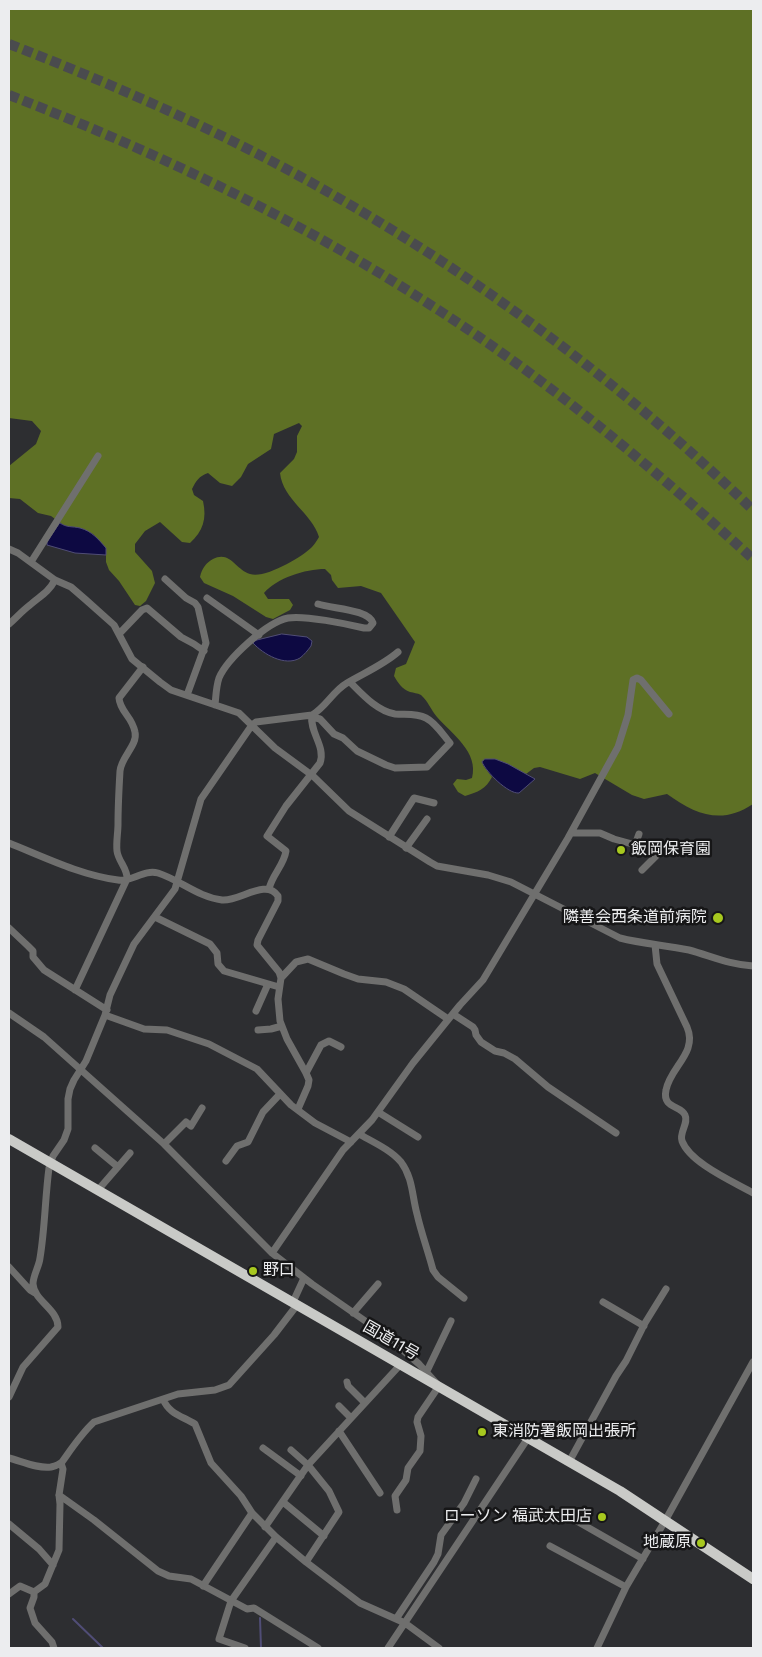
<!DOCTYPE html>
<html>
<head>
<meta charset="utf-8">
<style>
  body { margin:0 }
  #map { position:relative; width:762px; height:1657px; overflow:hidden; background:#2d2e31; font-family:"Fira Sans",sans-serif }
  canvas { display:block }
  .frame { position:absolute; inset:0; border:10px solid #ecedef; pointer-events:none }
</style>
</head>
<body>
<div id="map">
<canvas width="762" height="1657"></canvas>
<div class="frame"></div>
</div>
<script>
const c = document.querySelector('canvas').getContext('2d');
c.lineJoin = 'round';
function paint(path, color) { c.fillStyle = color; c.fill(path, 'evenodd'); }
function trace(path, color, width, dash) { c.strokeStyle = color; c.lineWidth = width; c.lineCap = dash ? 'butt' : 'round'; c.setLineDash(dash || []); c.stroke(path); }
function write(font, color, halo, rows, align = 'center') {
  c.font = font + ' "Fira Sans","Noto Sans JP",sans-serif'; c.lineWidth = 5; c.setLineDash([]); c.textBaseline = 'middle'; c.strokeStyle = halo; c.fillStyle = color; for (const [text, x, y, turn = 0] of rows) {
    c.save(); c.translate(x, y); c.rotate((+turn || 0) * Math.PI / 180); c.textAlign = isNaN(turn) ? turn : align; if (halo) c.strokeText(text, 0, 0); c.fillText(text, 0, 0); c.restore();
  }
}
const forest = new Path2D(`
  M 9,9 L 753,9 L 753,804 C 722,825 696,815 667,794 L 644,799 L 632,795 L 595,773 L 580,779 L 540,767 L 534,768 L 526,774 L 520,772 L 508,764 L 483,765 L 492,777 C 486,789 478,792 465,796 L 458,792 L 453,784 L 457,779 L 466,780 L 472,778 C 479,752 452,734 437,717 C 431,710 428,701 421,695 C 417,693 414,693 410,692 C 402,689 398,683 394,676 L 396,668 L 406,664 L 415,642 L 381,593 L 361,586 L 338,588 L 332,580 L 331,575 L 325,569 C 305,569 277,578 264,593 L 268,599 L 289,599 L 293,605 L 290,610 L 273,619 L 266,617 L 233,596 L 204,583 L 200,577 C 202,568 206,563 213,559 C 230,550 236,570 250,574 C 265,579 302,557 312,547 C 315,544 317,540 319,537 C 312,513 283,500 280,473 L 294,459 L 297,452 L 297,436 L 302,426 L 299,423 L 274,434 L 271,449 L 248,464 L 241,477 L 232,486 L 220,483 L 208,473 C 199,476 196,481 192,489 L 194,495 L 203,501 C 207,519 203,531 190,543 L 182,542 L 160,522 L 145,531 L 135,544 L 135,552 L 152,571 L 155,583 L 146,601 L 140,606 L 135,605 L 119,581 L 109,570 L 106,562 L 106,548 L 93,534 L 80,528 L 66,527 L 51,516 L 38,513 L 20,499 L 9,498 L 9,466 L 36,444 L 41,431 L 32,421 L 9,418 Z`);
const water = new Path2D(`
  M 60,523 C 67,528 72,526 80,528 C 92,531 99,540 106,548 L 106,555 L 75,553 L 47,545 L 47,542 Z
  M 282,634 L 307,637 L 312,641 L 311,646 C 308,650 304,655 300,658 C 285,667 263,654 253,643 L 254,641 Z
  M 485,759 L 495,759 L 508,764 L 535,779 L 519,793 C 508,794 486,772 482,762 Z`);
const stream = new Path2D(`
  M 260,1618 L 261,1648
  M 73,1619 L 103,1648`);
const highwayTunnel = new Path2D(`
  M 9,44 C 120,87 231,136 335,196 C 487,283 628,389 753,510
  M 9,95 C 154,151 298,219 429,304 C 546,378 651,466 753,559`);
const minor = new Path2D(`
  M 9,549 L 18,553 L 55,580 L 71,587 L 86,600 L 114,625 L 132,659 L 160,682 L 171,690 L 239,713 L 275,748 L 313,776 L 349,811 L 430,862 L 437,866 L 488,875 L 511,882 L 620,938 C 643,944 666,945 689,950 C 711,956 730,965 753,966
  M 31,562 L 98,456
  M 165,579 L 186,598 L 195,603 L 198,607 L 206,643 L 187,695
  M 207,598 L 259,635
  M 9,624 C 16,618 22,611 30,605 C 40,596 48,593 55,580
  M 119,634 L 142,610 L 147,608 L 181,637 L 194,644 L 204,651
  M 215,705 C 216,696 216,687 219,678 C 227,659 267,622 288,618 C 304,615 347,624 364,628 L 369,628 L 373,623 C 368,609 333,609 318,604
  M 312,717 L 320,719 L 334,734 L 343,738 L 357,751 L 386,765 L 395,768 L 427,767 L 450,743 C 443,735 436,723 426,718 C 416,713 405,715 395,714 C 377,711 362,694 350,682
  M 571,833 L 600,833 L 614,839 L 654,850 L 657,852 L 657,855 L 642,870
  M 389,837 L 414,798 L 434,803
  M 9,843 C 44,857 80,875 118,880 C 132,882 144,869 158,873 C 180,880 198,897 222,900 C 239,902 266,878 278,896 L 278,901 L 258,940 L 257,945 L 279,972 L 281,978 L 278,999 L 280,1021 L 287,1039 L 306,1073 L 309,1080 L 308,1086 L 298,1109
  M 635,845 L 639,834
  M 406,848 L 427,819
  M 269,889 C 272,875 284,865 286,851 L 267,836 L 286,806 L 320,763 C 326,746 309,732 312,715
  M 155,917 L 210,944 L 217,953 L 218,964 L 224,971 L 279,987
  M 9,928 L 28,946 L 33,951 L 33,957 L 44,970 L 107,1010
  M 655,945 L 657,964 L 687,1027 C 698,1053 670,1067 666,1090 C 662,1109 681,1105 685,1115 C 689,1123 679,1132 682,1141 C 690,1163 734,1182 753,1193
  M 281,978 L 296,962 L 308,959 L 344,974 L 358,979 L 386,982 L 404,989 L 448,1019
  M 75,990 L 127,879 C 128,869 118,861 117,851 C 116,842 118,833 118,824 C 118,807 119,788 120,771 C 121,757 138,745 135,732 C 132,716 120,712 119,698 L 143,667
  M 256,1011 L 268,984
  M 9,1013 L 44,1037 L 164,1144 L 272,1253 L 312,1284 L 384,1334 L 419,1364 L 439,1386 L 418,1417 L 417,1422 L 421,1436 L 420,1451 L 408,1468 L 406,1480 L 395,1496 L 397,1510
  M 453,1014 L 473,1027 L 475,1030 L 476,1035 L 481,1042 L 495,1051 L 504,1053 L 515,1059 L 548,1087 L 616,1133
  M 105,1015 L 144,1029 L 167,1030 L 209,1044 L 257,1069 L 291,1105 L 315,1123 L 351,1142
  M 258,1030 L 271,1029 L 282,1026
  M 306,1073 L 321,1045 L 329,1041 L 341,1047
  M 378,1112 L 418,1137
  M 359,1134 C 373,1142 391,1150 401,1162 C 413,1178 412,1196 417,1214 C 421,1232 428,1251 433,1270 L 438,1277 L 464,1298
  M 164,1144 L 186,1122 L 191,1126 L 202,1108
  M 95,1148 L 118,1167
  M 226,1161 L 237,1146 L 248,1142 L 263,1112 L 280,1094
  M 98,1190 L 130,1153
  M 272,1253 L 343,1150 L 372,1120 L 413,1063 L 460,1005 L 483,980 L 568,838 L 618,747 L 628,715 L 633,680 L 637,678 L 641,680 L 669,714
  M 9,1267 L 30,1290 L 35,1293
  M 293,1302 L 304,1278
  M 603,1302 L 644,1326
  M 353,1313 L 378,1284
  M 427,1371 L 451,1321
  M 347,1382 L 348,1386 L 365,1403
  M 9,1397 L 23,1367 L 58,1327 C 58,1309 34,1301 33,1284 C 33,1275 39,1267 40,1258 C 45,1228 45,1198 49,1168 L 53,1156 L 64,1140 L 68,1129 L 68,1099 L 70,1089 L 74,1080 L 86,1061 L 105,1015 L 110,995 L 134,944 L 175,889 L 201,799 L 252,725 L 256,722 L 312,715 C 326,707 333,691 347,683 C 364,673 383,665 398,652
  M 163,1399 C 169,1414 182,1416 195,1424 L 211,1463 L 241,1496 L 252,1513 L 276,1537 L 306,1562 L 360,1603 L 405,1623 L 439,1648
  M 339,1406 L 351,1418
  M 339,1431 L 380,1493
  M 263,1448 L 301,1476
  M 291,1450 L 308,1465 L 329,1491 L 339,1512 L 306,1562
  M 9,1458 C 21,1461 38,1469 51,1467 C 55,1466 60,1464 62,1462 C 72,1448 81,1434 94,1422 L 178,1394 L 215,1390 L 229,1385 L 274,1335 L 297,1305
  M 569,1462 L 616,1376 L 626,1361 L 645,1323 L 666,1289
  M 59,1495 L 94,1520 L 158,1571 L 169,1576 L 191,1579 L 247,1609 L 254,1608 L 318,1648
  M 283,1502 L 324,1536
  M 565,1520 L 568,1516 L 643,1559
  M 9,1524 L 39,1549 L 53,1565
  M 265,1527 L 308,1465 L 401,1364
  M 550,1546 L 626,1587
  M 203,1586 L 252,1513
  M 9,1594 L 20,1586 L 34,1592
  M 396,1619 L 434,1562 L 438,1554 L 441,1535 L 464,1503 L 476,1479
  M 54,1648 L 52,1642 L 35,1623 L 30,1608 L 34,1597 L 34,1592 L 45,1584 L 59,1550 L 60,1504 L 59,1495 L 63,1469 L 61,1463
  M 245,1648 L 219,1639 L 231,1601 L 276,1537
  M 388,1648 L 528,1438
  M 597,1648 L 626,1587 L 665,1521 L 753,1362`);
const highway = new Path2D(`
  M 9,1139 L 620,1491 L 753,1579`);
const markers = [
  [621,850,5,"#a7c81f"],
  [718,918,6,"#a7c81f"],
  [253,1271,5,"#a7c81f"],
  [482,1432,5,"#a7c81f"],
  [602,1517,5,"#a7c81f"],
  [701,1543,5,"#a7c81f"]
];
const poiNames = [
  ["飯岡保育園",631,850],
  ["隣善会西条道前病院",707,918,"right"],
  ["野口",263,1271],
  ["東消防署飯岡出張所",492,1432],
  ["ローソン 福武太田店",592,1517,"right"],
  ["地蔵原",691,1543,"right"]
];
const streetNames = [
  ["国道11号",391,1341,30]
];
paint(forest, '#5e7025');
paint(water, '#0d0942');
trace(water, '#504d76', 1);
trace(stream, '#504d76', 2);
trace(highwayTunnel, '#4a4b4e', 10, [10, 5]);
trace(minor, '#6f6f6e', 7);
trace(highway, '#c9cac7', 10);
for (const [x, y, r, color] of markers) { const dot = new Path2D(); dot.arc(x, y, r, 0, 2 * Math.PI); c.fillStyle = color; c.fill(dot); trace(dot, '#161617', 2); }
write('16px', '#ecedef', '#161617', poiNames, 'left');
write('16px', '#ecedef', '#161617', streetNames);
</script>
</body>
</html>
